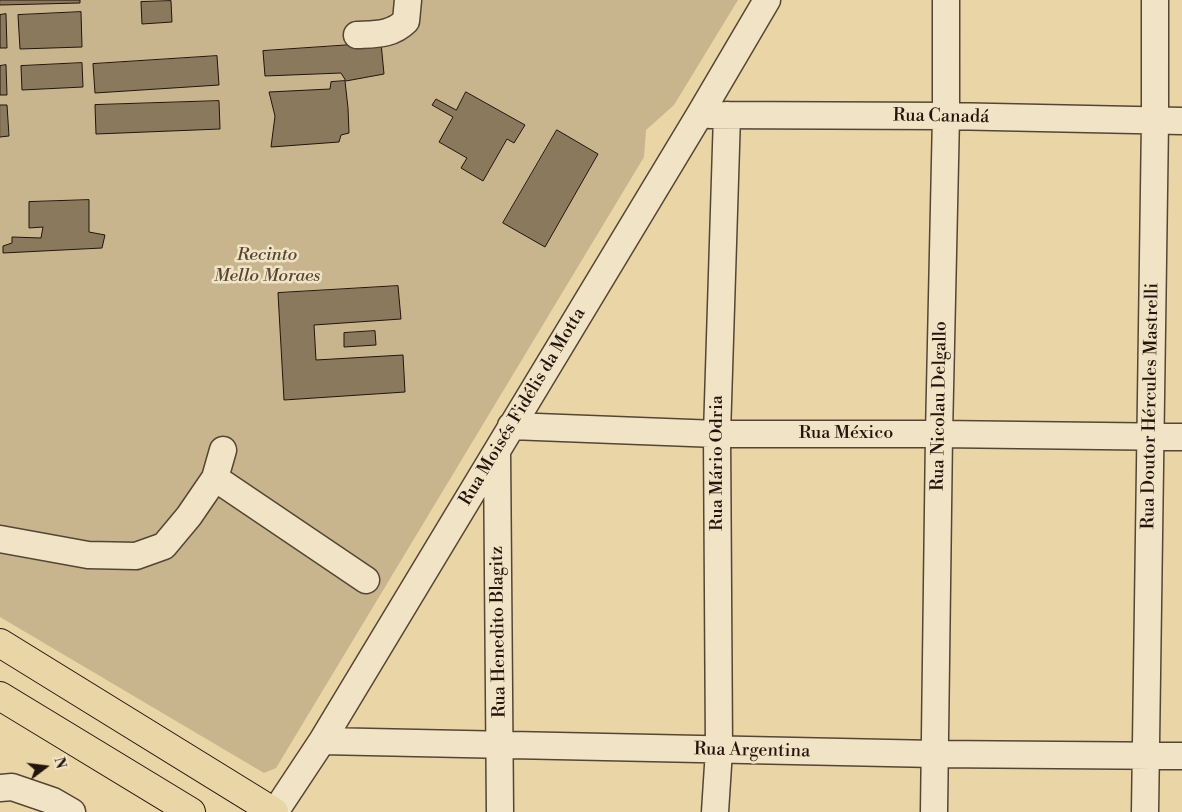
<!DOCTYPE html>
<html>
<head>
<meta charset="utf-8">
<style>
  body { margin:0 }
  #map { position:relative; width:1182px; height:812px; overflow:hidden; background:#ead5a7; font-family:"Libre Bodoni",serif }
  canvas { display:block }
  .north { position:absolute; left:20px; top:742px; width:50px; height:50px; -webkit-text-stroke:4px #f1e4c6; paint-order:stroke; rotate:75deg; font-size:14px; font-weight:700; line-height:20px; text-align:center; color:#23150d }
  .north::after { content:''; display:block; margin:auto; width:18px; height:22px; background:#23150d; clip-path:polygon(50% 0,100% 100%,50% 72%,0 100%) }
</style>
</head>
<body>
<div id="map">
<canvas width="1182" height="812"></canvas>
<div class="north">N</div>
</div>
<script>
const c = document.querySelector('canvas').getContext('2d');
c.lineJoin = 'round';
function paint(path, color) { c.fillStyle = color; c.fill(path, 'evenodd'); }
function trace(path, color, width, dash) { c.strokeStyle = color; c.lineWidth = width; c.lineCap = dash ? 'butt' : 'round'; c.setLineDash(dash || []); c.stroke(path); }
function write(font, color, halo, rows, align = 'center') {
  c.font = font + ' "Libre Bodoni",serif'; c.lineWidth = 5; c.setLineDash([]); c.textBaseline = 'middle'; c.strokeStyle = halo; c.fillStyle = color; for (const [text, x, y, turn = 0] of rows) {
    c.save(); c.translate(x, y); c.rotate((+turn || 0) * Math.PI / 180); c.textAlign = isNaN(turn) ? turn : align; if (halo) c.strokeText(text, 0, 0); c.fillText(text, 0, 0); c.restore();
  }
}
const green = new Path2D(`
  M 0,0 L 738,0 L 674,105 L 646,130 L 644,157 L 276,768 L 264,773 L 0,617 Z`);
const building = new Path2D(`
  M 0,0 L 80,0 L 80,3 L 0,5 Z
  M 171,1 L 172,22 L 142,24 L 141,2 Z
  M 81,12 L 82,47 L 20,49 L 18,15 Z
  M 6,14 L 7,48 L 0,48 L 0,15 Z
  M 381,43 L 384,74 L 346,81 L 341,73 L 265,76 L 263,51 Z
  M 217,56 L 219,85 L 95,93 L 93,64 Z
  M 82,63 L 83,87 L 22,90 L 21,66 Z
  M 6,65 L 7,95 L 0,95 L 0,66 Z
  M 345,81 L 348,108 L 349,133 L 341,135 L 339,142 L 271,147 L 275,116 L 269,92 L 330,89 L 331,82 Z
  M 466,92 L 525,125 L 514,143 L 507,139 L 483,181 L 461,168 L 467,158 L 439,142 L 453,117 L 432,105 L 436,99 L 456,110 Z
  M 219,101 L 220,129 L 96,134 L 95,105 Z
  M 0,105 L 7,105 L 9,136 L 0,137 Z
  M 557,130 L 598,154 L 545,247 L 503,223 Z
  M 89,200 L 89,232 L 105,235 L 102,248 L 3,253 L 3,246 L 12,243 L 12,237 L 41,238 L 43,227 L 29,228 L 29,202 Z
  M 398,286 L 401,319 L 314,325 L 316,360 L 403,355 L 405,392 L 284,400 L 278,293 Z
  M 375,331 L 376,345 L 344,347 L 344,333 Z`);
const minor = new Path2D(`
  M 357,35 C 376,34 392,35 406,21 L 408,0
  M 710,115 L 946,116 L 1182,121
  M 511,426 L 717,434 L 939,434 L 1182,437
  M 223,450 L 215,478 L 366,580
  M 497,451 L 500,812
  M 0,539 L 88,555 L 136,556 L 164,546 L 189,516 L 215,478
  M 322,741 L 935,754 L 1182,756
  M 0,788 L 12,787 L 53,801 L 72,812
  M 275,812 L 322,741 L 700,114 L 767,0
  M 715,812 L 719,750 L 717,434 L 727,115
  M 934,812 L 939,434 L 946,116 L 946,0
  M 1145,812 L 1155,121 L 1155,0`);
const major = new Path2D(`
  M 0,643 L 274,812
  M 0,696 L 191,812`);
const streetNames = [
  ["Rua Canadá",941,117,1],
  ["Rua Nicolau Delgallo",940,406,-89],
  ["Rua Doutor Hércules Mastrelli",1151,406,-89],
  ["Rua Moisés Fidélis da Motta",523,407,-59],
  ["Rua México",846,434],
  ["Rua Mário Odria",718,463,-90],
  ["Rua Henedito Blagitz",499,632,-91],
  ["Rua Argentina",752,751,1]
];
const parkNames = [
  ["Recinto",267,256],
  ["Mello Moraes",267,277]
];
paint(green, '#c8b48d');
paint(building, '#8a795d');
trace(building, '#23150d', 1);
trace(minor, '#554534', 29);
trace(major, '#23150d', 30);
trace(minor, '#f1e4c6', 26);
trace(major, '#ead5a7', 28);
write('18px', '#23150d', '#f1e4c6', streetNames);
write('italic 18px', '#554533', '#f1e4c6', parkNames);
</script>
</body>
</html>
